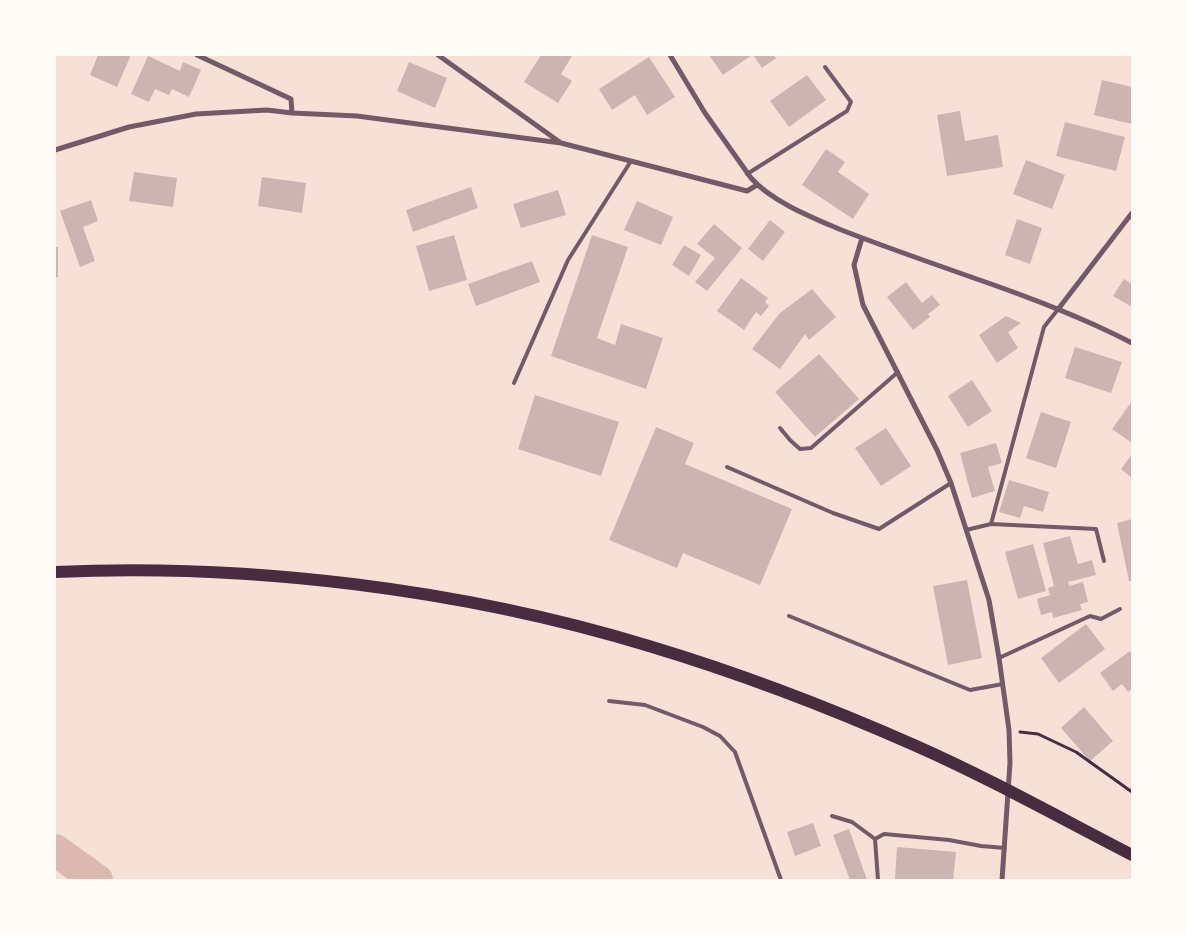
<!DOCTYPE html>
<html>
<head>
<meta charset="utf-8">
<style>
  body { margin:0 }
  #map { position:relative; width:1187px; height:935px; overflow:hidden; background:#f7e1d7; font-family:Barlow,sans-serif }
  canvas { display:block }
  .frame { position:absolute; inset:0; border:56px solid #fffaf5; pointer-events:none }
</style>
</head>
<body>
<div id="map">
<canvas width="1187" height="935"></canvas>
<div class="frame"></div>
</div>
<script>
const c = document.querySelector('canvas').getContext('2d');
c.lineJoin = 'round';
function trace(path, color, width, dash) { c.strokeStyle = color; c.lineWidth = width; c.lineCap = dash ? 'butt' : 'round'; c.setLineDash(dash || []); c.stroke(path); }
function paint(path, color) { c.fillStyle = color; c.fill(path, 'evenodd'); }
const river = new Path2D(`
  M 55,850 L 97,880`);
const building = new Path2D(`
  M 98,55 L 131,55 L 117,87 L 90,75 Z
  M 541,55 L 572,56 L 561,74 L 572,81 L 558,103 L 524,82 Z
  M 709,55 L 752,55 L 723,75 Z
  M 753,55 L 773,55 L 776,58 L 762,68 Z
  M 148,56 L 180,71 L 183,62 L 201,70 L 189,97 L 172,89 L 169,95 L 155,89 L 149,102 L 131,94 Z
  M 649,57 L 675,97 L 647,115 L 635,95 L 612,110 L 599,89 Z
  M 409,62 L 447,78 L 435,108 L 397,91 Z
  M 807,75 L 826,100 L 789,127 L 770,101 Z
  M 1102,80 L 1132,87 L 1132,124 L 1094,115 Z
  M 960,111 L 965,141 L 998,135 L 1003,167 L 947,176 L 937,115 Z
  M 1065,122 L 1125,137 L 1116,171 L 1056,156 Z
  M 826,149 L 845,162 L 838,172 L 869,194 L 853,219 L 802,185 Z
  M 1026,160 L 1065,175 L 1052,209 L 1013,194 Z
  M 134,172 L 177,178 L 173,207 L 129,201 Z
  M 262,177 L 306,183 L 302,213 L 258,206 Z
  M 471,187 L 478,208 L 413,232 L 406,210 Z
  M 558,190 L 566,215 L 521,228 L 513,204 Z
  M 91,200 L 98,221 L 83,227 L 95,261 L 80,267 L 60,211 Z
  M 637,201 L 673,217 L 661,245 L 624,230 Z
  M 1017,219 L 1042,228 L 1030,264 L 1005,255 Z
  M 770,220 L 785,232 L 763,261 L 748,249 Z
  M 714,224 L 742,248 L 707,291 L 695,282 L 715,258 L 697,244 Z
  M 454,235 L 467,280 L 429,291 L 416,246 Z
  M 592,235 L 628,247 L 597,338 L 615,345 L 621,324 L 663,338 L 646,389 L 551,356 Z
  M 684,245 L 701,255 L 689,276 L 672,265 Z
  M 55,247 L 58,247 L 58,277 L 55,277 Z
  M 532,261 L 540,282 L 476,306 L 468,284 Z
  M 741,278 L 768,298 L 765,302 L 769,306 L 761,316 L 756,312 L 744,330 L 717,311 Z
  M 1124,279 L 1132,284 L 1132,307 L 1113,296 Z
  M 906,282 L 922,303 L 932,295 L 940,305 L 928,314 L 930,317 L 913,330 L 887,297 Z
  M 812,289 L 836,317 L 809,340 L 805,334 L 780,369 L 752,349 L 780,313 Z
  M 1006,316 L 1021,323 L 1008,332 L 1018,348 L 997,363 L 979,335 Z
  M 1075,347 L 1122,362 L 1111,393 L 1065,378 Z
  M 819,354 L 859,399 L 815,437 L 775,392 Z
  M 972,380 L 992,411 L 968,427 L 948,396 Z
  M 535,395 L 619,422 L 601,476 L 518,449 Z
  M 1132,401 L 1132,443 L 1112,429 Z
  M 1041,412 L 1071,422 L 1056,468 L 1026,458 Z
  M 656,427 L 694,443 L 685,464 L 792,509 L 760,585 L 683,553 L 677,568 L 609,540 Z
  M 886,428 L 911,466 L 881,486 L 855,448 Z
  M 996,443 L 1002,463 L 988,467 L 995,491 L 972,498 L 960,453 Z
  M 1132,454 L 1132,478 L 1121,469 Z
  M 1009,480 L 1049,492 L 1043,512 L 1024,506 L 1020,518 L 999,512 Z
  M 1132,519 L 1132,581 L 1129,581 L 1117,523 Z
  M 1070,536 L 1078,564 L 1092,560 L 1096,575 L 1068,582 L 1069,586 L 1083,582 L 1088,602 L 1080,604 L 1082,610 L 1053,618 L 1052,612 L 1041,615 L 1037,599 L 1050,595 L 1048,588 L 1054,586 L 1043,543 Z
  M 1033,544 L 1046,591 L 1018,599 L 1005,552 Z
  M 967,580 L 982,658 L 948,665 L 933,586 Z
  M 1086,624 L 1105,649 L 1059,683 L 1041,658 Z
  M 1130,651 L 1132,654 L 1132,689 L 1128,692 L 1122,684 L 1113,691 L 1100,673 Z
  M 1084,707 L 1113,741 L 1090,761 L 1061,728 Z
  M 813,823 L 821,846 L 795,856 L 787,832 Z
  M 849,829 L 867,880 L 850,880 L 833,835 Z
  M 897,847 L 956,852 L 953,880 L 895,879 Z`);
const path = new Path2D(`
  M 1020,732 L 1038,734 L 1076,752 L 1132,792`);
const service = new Path2D(`
  M 747,174 L 847,111 L 851,102 L 825,67
  M 514,383 L 568,260 L 631,161
  M 780,428 L 790,440 L 800,449 L 811,448 L 898,372
  M 727,467 L 833,513 L 879,529 L 951,483
  M 991,524 L 1044,327 L 1059,308
  M 966,530 L 991,524 L 1096,529 L 1104,561
  M 789,616 L 970,690 L 1003,684
  M 999,658 L 1090,616 L 1101,619 L 1120,609
  M 609,701 L 645,705 L 703,727 L 720,736 L 735,752 L 781,880
  M 832,816 L 852,822 L 875,839
  M 878,880 L 875,839 L 884,834 L 949,840 L 981,846 L 1005,848`);
const minor = new Path2D(`
  M 197,55 L 291,99 L 292,113
  M 438,55 L 561,143
  M 670,55 L 705,113 L 751,178 C 771,201 811,217 839,229 C 882,246 926,261 971,277 C 1026,296 1080,316 1132,343
  M 55,150 L 129,127 L 196,114 L 267,110 L 292,113 L 357,116 L 561,143 L 747,191 L 757,185
  M 862,238 L 854,265 L 863,305 L 937,450 L 951,483 L 989,600 L 999,658 L 1009,730 L 1010,763 L 1002,880
  M 1059,308 L 1132,213`);
const primary = new Path2D(`
  M 55,572 C 250,563 462,589 649,646 C 739,673 828,707 914,745 C 989,778 1060,818 1132,855`);
trace(river, '#dcb8b0', 32);
paint(building, '#ccb4b1');
trace(path, '#4a2c40', 3);
trace(service, '#755966', 4);
trace(minor, '#755966', 5);
trace(primary, '#4a2c40', 12);
</script>
</body>
</html>
